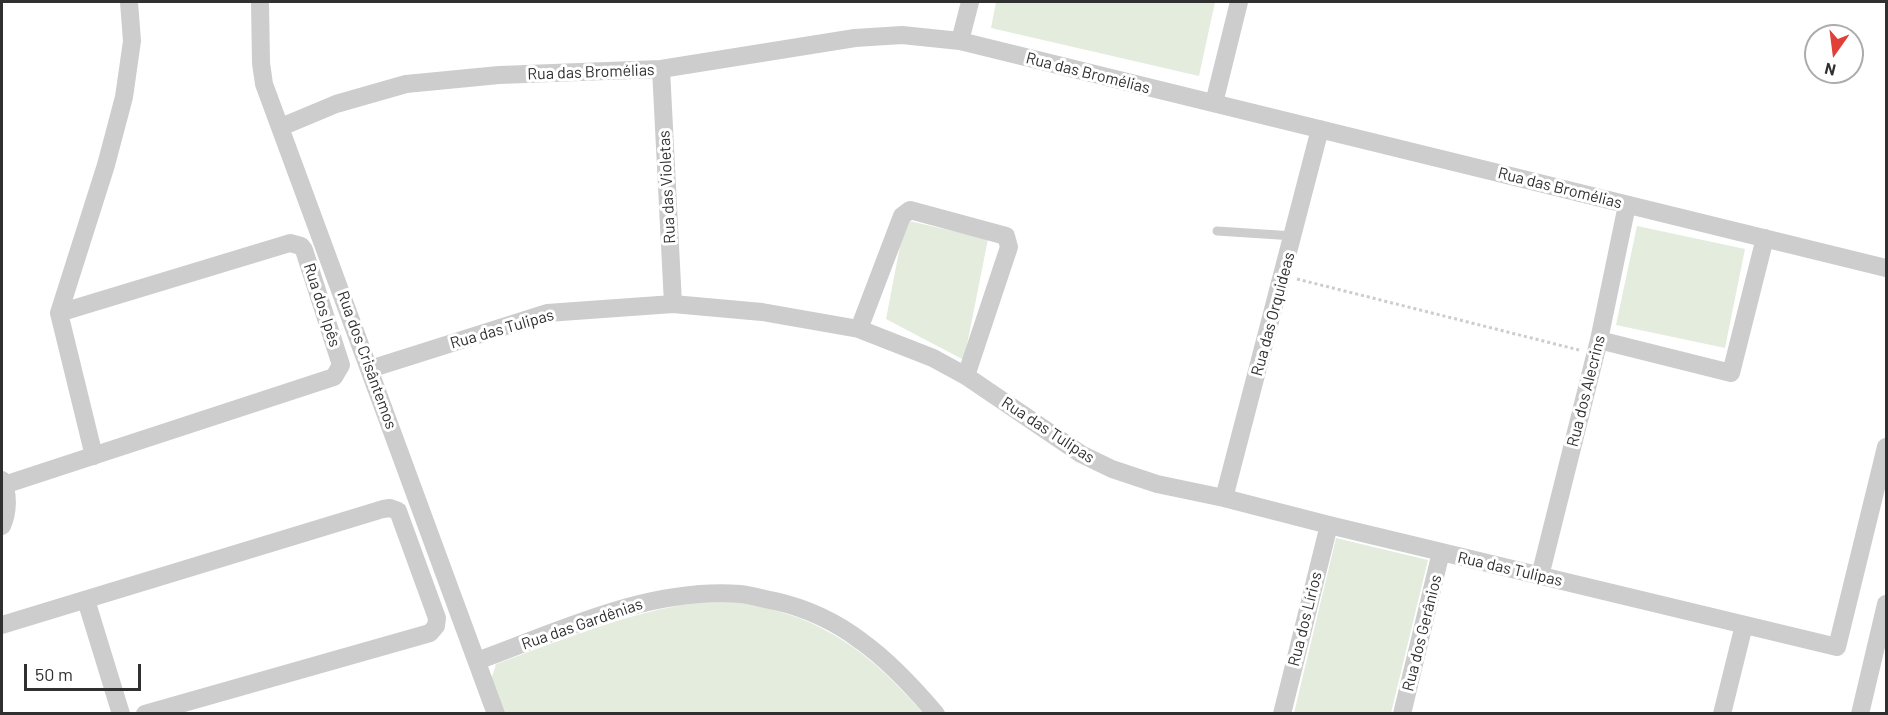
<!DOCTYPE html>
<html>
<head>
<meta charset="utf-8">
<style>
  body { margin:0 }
  #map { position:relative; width:1888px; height:715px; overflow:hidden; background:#fff; font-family:Barlow,sans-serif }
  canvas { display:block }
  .frame { position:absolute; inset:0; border:3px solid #303030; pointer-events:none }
  .north { position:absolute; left:1804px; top:24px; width:60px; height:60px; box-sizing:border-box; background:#fff; border:2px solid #acacac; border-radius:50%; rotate:194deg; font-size:16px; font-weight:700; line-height:24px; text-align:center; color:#303030 }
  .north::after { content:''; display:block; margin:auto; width:21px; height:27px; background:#e14038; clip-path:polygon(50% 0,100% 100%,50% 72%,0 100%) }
  .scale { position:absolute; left:24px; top:664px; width:117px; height:27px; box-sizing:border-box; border:3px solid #303030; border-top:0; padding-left:8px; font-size:18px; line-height:21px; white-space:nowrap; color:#303030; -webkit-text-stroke:4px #fff; paint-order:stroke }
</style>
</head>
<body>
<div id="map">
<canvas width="1888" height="715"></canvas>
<div class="frame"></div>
<div class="north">N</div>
<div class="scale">50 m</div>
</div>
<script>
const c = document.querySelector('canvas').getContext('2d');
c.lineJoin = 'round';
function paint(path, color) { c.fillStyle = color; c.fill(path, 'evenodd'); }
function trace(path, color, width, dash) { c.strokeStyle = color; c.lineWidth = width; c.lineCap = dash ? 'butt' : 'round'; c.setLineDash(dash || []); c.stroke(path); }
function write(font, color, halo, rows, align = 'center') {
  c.font = font + ' Barlow,sans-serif'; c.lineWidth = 6; c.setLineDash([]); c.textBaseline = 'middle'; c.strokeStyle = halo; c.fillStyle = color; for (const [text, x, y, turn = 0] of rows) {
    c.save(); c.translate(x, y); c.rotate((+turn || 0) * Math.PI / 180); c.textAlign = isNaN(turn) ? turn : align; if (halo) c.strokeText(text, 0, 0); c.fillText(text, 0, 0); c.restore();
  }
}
const green = new Path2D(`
  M 996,2 L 1215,2 L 1199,76 L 991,28 Z
  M 905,220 L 988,239 L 964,360 L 886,319 Z
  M 1637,226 L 1745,249 L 1725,348 L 1616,325 Z
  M 1336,538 L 1428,560 L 1391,713 L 1294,713 Z
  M 695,603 C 712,603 730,601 746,604 C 825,617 872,655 923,713 L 503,713 L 491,680 L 496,664 C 562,640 625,613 695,603 Z`);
const path = new Path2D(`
  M 1297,279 L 1579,350`);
const lane = new Path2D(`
  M 1217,231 L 1294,236`);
const street = new Path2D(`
  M 260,2 L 261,63 L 264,84 L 496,714
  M 960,41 L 970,2
  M 661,69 L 673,304
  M 1214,103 L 1239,2
  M 281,127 L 336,104 L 406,84 L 499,75 L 661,69 L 855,38 L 902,35 L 960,41 L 1886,268
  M 859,329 L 902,216 L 910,210 L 1006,236 L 1009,247 L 966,376
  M 1599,340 L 1731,373 L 1765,238
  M 370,369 L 547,313 L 673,304 L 762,312 L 859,329 L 933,358 L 966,376 L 1081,454 L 1112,469 L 1157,484 L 1224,498 L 1329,525 L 1837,647 L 1886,447
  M 94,456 L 59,313 L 106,165 L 124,97 L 132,41 L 129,2
  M 2,480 C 9,494 8,512 2,526
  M 4,485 L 334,377 L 341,365 L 304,250 L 301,246 L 290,243 L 59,313
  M 1224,498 L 1320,129
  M 1540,576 L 1599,340 L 1627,205
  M 86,600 L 121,714
  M 2,625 L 383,509 L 390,508 L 398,511 L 437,618 L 436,626 L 430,633 L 145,714
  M 477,661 C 560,631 649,587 740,594 C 751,595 764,599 775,601 C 806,608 836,622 861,641 C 889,661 914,688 936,714
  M 1282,714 L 1329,525
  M 1402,714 L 1441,552
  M 1722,714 L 1744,625
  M 1860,714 L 1886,604`);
const streetNames = [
  ["Rua das Bromélias",591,72,-2],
  ["Rua das Bromélias",1088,73,14],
  ["Rua das Violetas",667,187,-93],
  ["Rua das Bromélias",1560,188,14],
  ["Rua dos Ipês",322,305,72],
  ["Rua das Orquideas",1273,314,-75],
  ["Rua das Tulipas",502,329,-16],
  ["Rua dos Crisântemos",367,360,70],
  ["Rua dos Alecrins",1586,391,-76],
  ["Rua das Tulipas",1048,430,33],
  ["Rua das Tulipas",1510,569,13],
  ["Rua dos Lírios",1305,619,-76],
  ["Rua das Gardênias",582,624,-19],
  ["Rua dos Gerânios",1422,633,-76]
];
paint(green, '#e4ecde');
trace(path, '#cdcdcd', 3, [3, 3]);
trace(lane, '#cdcdcd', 9);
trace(street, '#cdcdcd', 18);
write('16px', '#303030', '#fff', streetNames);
</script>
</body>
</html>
